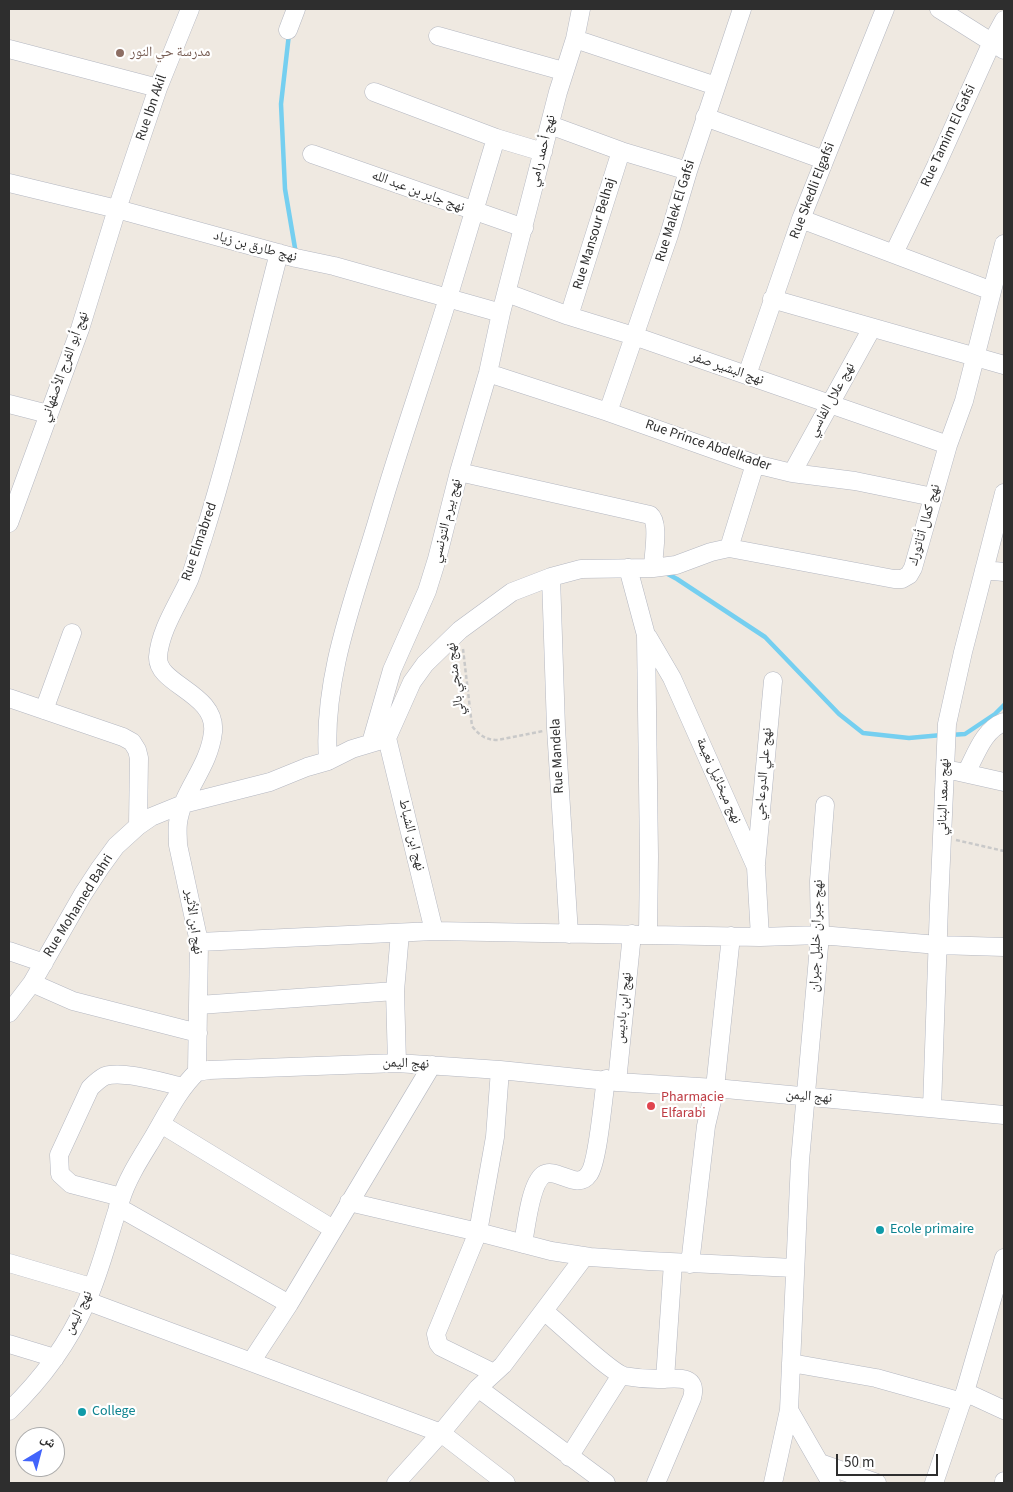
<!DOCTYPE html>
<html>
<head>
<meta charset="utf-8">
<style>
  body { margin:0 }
  #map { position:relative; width:1013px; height:1492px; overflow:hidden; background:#efe9e1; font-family:"Source Sans 3","Noto Naskh Arabic",sans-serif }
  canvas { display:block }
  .frame { position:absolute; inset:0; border:10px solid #2e2e2e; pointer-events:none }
  .north { position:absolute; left:15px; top:1427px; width:50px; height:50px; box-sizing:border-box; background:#fff; border:1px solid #ababab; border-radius:50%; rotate:37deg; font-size:14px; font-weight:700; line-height:20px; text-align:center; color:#2e2e2e }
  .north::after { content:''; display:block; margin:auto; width:18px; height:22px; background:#4264fb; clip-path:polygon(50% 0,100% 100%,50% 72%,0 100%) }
  .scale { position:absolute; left:836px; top:1454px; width:102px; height:22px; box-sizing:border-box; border:2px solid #2e2e2e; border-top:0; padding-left:6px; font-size:15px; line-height:18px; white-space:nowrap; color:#2e2e2e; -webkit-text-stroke:4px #fff; paint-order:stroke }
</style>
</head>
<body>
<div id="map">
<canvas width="1013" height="1492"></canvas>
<div class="frame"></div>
<div class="north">ش</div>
<div class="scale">50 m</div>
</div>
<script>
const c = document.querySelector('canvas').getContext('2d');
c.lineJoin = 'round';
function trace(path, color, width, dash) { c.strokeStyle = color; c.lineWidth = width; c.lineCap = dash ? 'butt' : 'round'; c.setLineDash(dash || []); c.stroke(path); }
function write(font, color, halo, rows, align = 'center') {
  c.font = font + ' "Source Sans 3","Noto Naskh Arabic",sans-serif'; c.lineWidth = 4.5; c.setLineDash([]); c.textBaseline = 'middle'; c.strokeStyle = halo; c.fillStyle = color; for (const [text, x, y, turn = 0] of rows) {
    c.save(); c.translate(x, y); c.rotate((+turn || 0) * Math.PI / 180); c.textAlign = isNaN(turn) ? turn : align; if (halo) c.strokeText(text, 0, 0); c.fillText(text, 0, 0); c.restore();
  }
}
const stream = new Path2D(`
  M 289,34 L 281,104 L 285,189 L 296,254
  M 664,572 L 677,579 L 765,637 L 839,714 L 863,733 L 909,738 L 942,735
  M 950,735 L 965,734 L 995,714 L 1004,705`);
const path = new Path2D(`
  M 463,649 L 472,726 C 480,736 486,740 498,740 L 543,731
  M 956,840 L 1004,851`);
const minor = new Path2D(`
  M 939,9 L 1004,50
  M 288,30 L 296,9
  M 438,36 L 563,71
  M 575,39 L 716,86
  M 9,49 L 158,88
  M 374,92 L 496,138 L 543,152
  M 705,117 L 824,160
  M 550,125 L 621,151 L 688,171
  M 312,154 L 524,228
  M 9,183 L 117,209 L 296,258 L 334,266 L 501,313
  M 801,219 L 992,291
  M 894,253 L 936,166 L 992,42 L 1004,20
  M 507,293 L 569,316 L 634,336 L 948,445
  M 772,299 L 1004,365
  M 569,316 L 621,151
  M 488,373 L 608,412 L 755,464 L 792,473 L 855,481 L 933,497
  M 747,375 L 801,219 L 885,9
  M 9,404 L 48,414
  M 608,412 L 669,235 L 688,171 L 742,9
  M 459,472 L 650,515 C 660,523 653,555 653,568
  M 792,473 L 872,328
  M 9,523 L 80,329 L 117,209 L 158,88 L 190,9
  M 729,548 L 755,464
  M 628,568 L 646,635 L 649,856 L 648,934
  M 984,570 L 1004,572
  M 551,577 L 556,728 L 569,934
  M 648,637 L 672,678 L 756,867 L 760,937
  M 9,698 L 123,737 L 132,742 L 137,750 L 139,758 L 138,826
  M 44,710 L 72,633
  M 387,738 L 412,682 L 425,664 L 460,630 L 512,592 L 551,577 L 581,569 L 653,568 L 676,565 L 711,552 L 729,548 L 894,579 L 902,579 L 909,575 L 913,568 L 948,445 L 964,401 L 1004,244
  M 387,738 L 434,931
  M 371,743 L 392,670 L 427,591 L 437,559 L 459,472 L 488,373 L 501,313 L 558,92 L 575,39 L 581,9
  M 328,761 C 322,679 354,599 377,522 C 399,446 425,373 448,298 C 464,244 480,191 496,138
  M 955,771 L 1004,782
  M 966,773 C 976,755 983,730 1004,722
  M 756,864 L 773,681
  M 199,942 L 434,931 L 760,937 L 820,935 L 938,945 L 1004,947
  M 9,951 L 44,963
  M 32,983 L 73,1001 L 198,1033
  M 199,1005 L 395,991
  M 9,1013 L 32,983 L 83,894 L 100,868 L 116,846 L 138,826 L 151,817 L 183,804 L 270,782 L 307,767 L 328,761 L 352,749 L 382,740
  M 397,1063 L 395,991 L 400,933
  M 197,1072 L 199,942 L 178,845 C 178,838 177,830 178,823 C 182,791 209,768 213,732 C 217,693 157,685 158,657 C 160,630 178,604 189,580 C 194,568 197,554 202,541 C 232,446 254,349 279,253
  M 617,1082 L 632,934
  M 932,1108 L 939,905 L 947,724 L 963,652 L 1004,493
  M 161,1124 L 333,1229
  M 121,1197 L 71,1184 L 60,1174 L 59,1155 L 90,1088 C 95,1083 99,1079 105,1076 C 124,1070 165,1083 184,1087
  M 349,1202 L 478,1232 L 551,1251 L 590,1257 L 649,1261 L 794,1268
  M 118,1207 L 289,1304
  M 523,1244 C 526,1228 530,1185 543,1175 C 556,1166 577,1192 589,1174 C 598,1162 603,1098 606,1079
  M 9,1263 L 91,1287
  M 690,1264 L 706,1126 L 715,1088 L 731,936
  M 87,1301 L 251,1362 L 289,1304 L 432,1065
  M 544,1311 C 559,1323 610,1372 624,1376 C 635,1378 647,1379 658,1379 C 673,1379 699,1373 692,1398 L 656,1483
  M 9,1344 L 55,1358
  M 251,1362 L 441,1433 L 506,1483
  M 791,1363 L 876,1378 L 962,1402
  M 494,1373 L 441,1347 L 438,1343 L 436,1334 L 478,1232 L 495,1137 L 500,1070
  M 665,1379 L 673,1263
  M 478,1388 L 606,1483
  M 965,1392 L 1004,1410
  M 789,1410 L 831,1483
  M 9,1411 C 41,1380 68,1344 86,1303 C 101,1270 109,1234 121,1199 C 127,1179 140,1159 151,1141 C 165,1118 177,1091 197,1072 L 209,1070 L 397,1063 L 500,1070 L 617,1082 L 715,1088 L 1004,1115
  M 569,1457 L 621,1375
  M 820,1463 L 877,1483
  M 396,1483 L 441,1433 L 478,1388 L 503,1365 L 585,1256
  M 773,1483 L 789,1410 L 800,1161 L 820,935 L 819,881 L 825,805
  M 934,1483 L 965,1392 L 1004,1258
  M 1004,1483 L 1004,1481`);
const markers = [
  [120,53,5,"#8d6e63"],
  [651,1106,5,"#e0444e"],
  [880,1230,5,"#0f9aa8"],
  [82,1412,5,"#0f9aa8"]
];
const educationNames = [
  ["مدرسة حي النور",130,53]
];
const streetNames = [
  ["Rue Ibn Akil",152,108,-71],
  ["Rue Tamim El Gafsi",949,136,-65],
  ["نهج أحمد رامي",543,151,-76],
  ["Rue Skedli Elgafsi",813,191,-69],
  ["نهج جابر بن عبد الله",418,192,20],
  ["Rue Malek El Gafsi",676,211,-73],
  ["Rue Mansour Belhaj",595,234,-73],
  ["نهج طارق بن زياد",255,247,15],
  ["نهج أبو الفرج الأصفهاني",65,367,-70],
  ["نهج البشير صفر",727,369,19],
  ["نهج علال الفاسي",832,400,-61],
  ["Rue Prince Abdelkader",708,446,19],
  ["نهج بيرم التونسي",447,521,-76],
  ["نهج كمال أتاتورك",925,525,-74],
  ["Rue Elmabred",200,542,-71],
  ["نهج منجي بالي",456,679,-97],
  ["Rue Mandela",558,756,-93],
  ["نهج علي الدوعاجي",764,774,-85],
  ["نهج ميخائيل نعيمة",718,781,66],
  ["نهج سعد البناني",944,797,-88],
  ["نهج ابن الشباط",411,835,76],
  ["Rue Mohamed Bahri",79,906,-58],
  ["نهج ابن الأثير",193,922,82],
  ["نهج جبران خليل جبران",817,936,-88],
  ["نهج ابن باديس",624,1008,-84],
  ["نهج اليمن",406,1064,2],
  ["نهج اليمن",809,1097,5],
  ["نهج اليمن",79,1313,-64]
];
const healthNames = [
  ["Pharmacie",661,1098],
  ["Elfarabi",661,1114]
];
const cultureNames = [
  ["Ecole primaire",890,1230],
  ["College",92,1412]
];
trace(stream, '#75cff0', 4.5);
trace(minor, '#b4b7c1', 19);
trace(path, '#c9c9c9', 2.5, [4, 2.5]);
trace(minor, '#fff', 18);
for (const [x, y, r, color] of markers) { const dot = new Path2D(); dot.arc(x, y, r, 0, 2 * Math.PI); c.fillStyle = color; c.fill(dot); trace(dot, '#fff', 2); }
write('14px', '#785e54', '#fff', educationNames, 'left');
write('14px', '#2e2e2e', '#fff', streetNames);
write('14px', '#be3a42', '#fff', healthNames, 'left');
write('14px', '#0d838f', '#fff', cultureNames, 'left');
</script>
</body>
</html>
